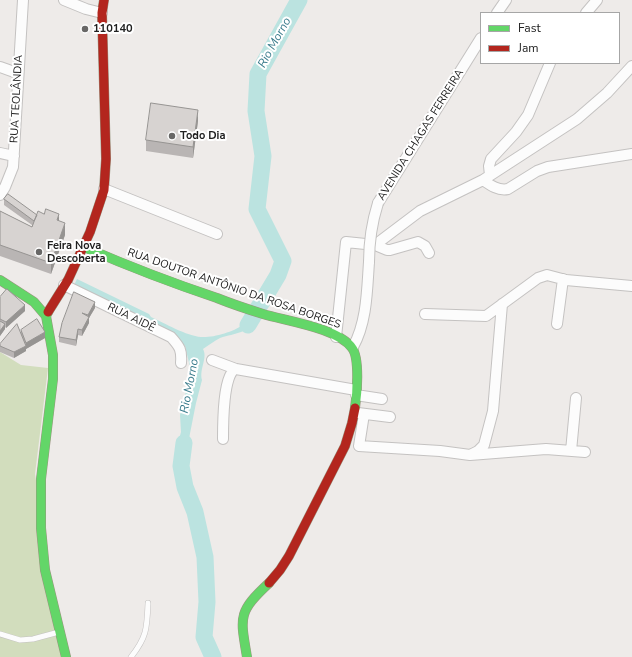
<!DOCTYPE html>
<html>
<head>
<meta charset="utf-8">
<style>
  body { margin:0 }
  #map { position:relative; width:632px; height:657px; overflow:hidden; background:#eeebe9; font-family:"Nunito Sans",sans-serif }
  canvas { display:block }
  .legend { position:absolute; left:480px; top:12px; width:140px; height:52px; box-sizing:border-box; background:#fff; border:1px solid #a6a6a6; margin:0; padding:5px 7px; list-style:none; font-size:12px; color:#202020 }
  .legend li { display:flex; align-items:center; gap:8px; height:20px }
  .legend b { width:20px; border:1px solid #a6a6a6 }
</style>
</head>
<body>
<div id="map">
<canvas width="632" height="657"></canvas>
<ul class="legend">
<li><b style="height:5px;background:#63d668"></b>Fast</li>
<li><b style="height:5px;background:#b3261e"></b>Jam</li>
</ul>
</div>
<script>
const c = document.querySelector('canvas').getContext('2d');
c.lineJoin = 'round';
function paint(path, color) { c.fillStyle = color; c.fill(path, 'evenodd'); }
function trace(path, color, width, dash) { c.strokeStyle = color; c.lineWidth = width; c.lineCap = dash ? 'butt' : 'round'; c.setLineDash(dash || []); c.stroke(path); }
function write(font, color, halo, rows, align = 'center') {
  c.font = font + ' "Nunito Sans",sans-serif'; c.lineWidth = 4; c.setLineDash([]); c.textBaseline = 'middle'; c.strokeStyle = halo; c.fillStyle = color; for (const [text, x, y, turn = 0] of rows) {
    c.save(); c.translate(x, y); c.rotate((+turn || 0) * Math.PI / 180); c.textAlign = isNaN(turn) ? turn : align; if (halo) c.strokeText(text, 0, 0); c.fillText(text, 0, 0); c.restore();
  }
}
const forest = new Path2D(`
  M 0,352 L 21,365 L 48,368 L 35,474 L 62,657 L 0,657 Z`);
const water = new Path2D(`
  M 77,279 L 149,314 L 151,317 C 164,323 187,336 201,337 C 212,338 234,332 242,325 C 245,322 248,318 250,315 L 260,319 C 247,333 236,333 220,338 C 214,341 209,345 203,349 C 208,358 199,369 202,380 L 196,403 L 184,464 L 179,466 L 178,443 L 181,432 L 180,415 L 191,371 L 185,346 L 174,335 L 74,285 Z`);
const river = new Path2D(`
  M 248,325 L 278,275 L 283,261 L 257,209 L 263,156 L 256,111 L 258,74 L 299,0
  M 184,443 L 181,466 L 185,487 L 195,512 L 205,557 L 207,602 L 204,637 L 213,657`);
const lane = new Path2D(`
  M 0,634 L 20,640 L 33,639 L 59,632
  M 131,657 C 147,637 147,628 148,603`);
const street = new Path2D(`
  M 64,0 L 86,9 L 102,13
  M 497,13 L 506,0
  M 586,13 L 597,0
  M 0,67 L 17,73
  M 0,153 L 14,156
  M 490,175 L 489,166 L 491,159 L 516,132 L 528,115 L 550,63
  M 483,180 L 577,119 L 607,93 L 632,66
  M 104,189 L 217,234
  M 0,195 L 5,187 L 13,167 L 23,0
  M 378,203 L 481,38
  M 375,245 L 420,211 L 483,180 C 490,185 498,191 508,189 L 537,171 L 548,167 L 632,154
  M 64,285 L 171,337 C 180,347 182,350 181,363
  M 425,314 L 486,316 L 538,278 L 547,275 L 566,280 L 632,286
  M 557,324 L 563,279
  M 336,337 L 346,242 L 375,245 L 387,250 L 390,250 L 418,242 L 425,246 L 429,253
  M 353,347 C 367,322 367,290 369,262
  M 212,360 L 236,369 L 356,390
  M 356,395 L 382,399
  M 358,413 L 390,417
  M 364,414 L 359,446 L 440,451 L 470,455 L 546,449 L 585,452
  M 223,439 C 223,425 223,372 236,369
  M 571,451 L 576,398
  M 472,454 L 478,451 L 484,445 L 493,411 L 502,304`);
const fast = new Path2D(`
  M 84,247 C 128,266 172,283 217,298 C 232,304 247,309 263,314 C 286,321 338,328 352,348 C 360,358 357,395 355,408
  M 0,280 L 34,302 L 46,316
  M 48,312 L 46,316 L 53,355 L 53,379 L 41,479 L 41,528 L 45,570 L 66,657
  M 247,657 C 240,616 238,612 269,583`);
const jam = new Path2D(`
  M 48,312 L 68,280 L 90,232 L 104,190 L 106,159 L 102,13 L 104,0
  M 269,583 L 280,570 L 289,556 L 345,446 L 352,423 L 355,408`);
const streetBridge = new Path2D(`
  M 369,262 C 369,241 372,222 378,203`);
const wall = new Path2D(`
  M 198,121 L 193,158 L 146,151 L 146,140 Z
  M 4,199 L 37,215 L 59,221 L 65,235 L 51,274 L 0,256 L 0,211 L 32,227 L 32,225 L 4,205 Z
  M 0,297 L 25,311 L 6,328 L 5,327 L 5,329 L 0,336 Z
  M 95,308 L 89,318 L 89,323 L 82,336 L 78,335 L 76,346 L 59,342 L 59,337 L 62,323 Z
  M 21,330 L 45,338 L 26,349 L 26,351 L 14,358 L 0,352 L 0,344 L 21,333 Z`);
const shadedWall = new Path2D(`
  M 198,110 L 198,121 L 193,158 L 193,147 Z
  M 59,214 L 59,225 L 57,220 Z
  M 65,223 L 65,235 L 51,274 L 51,263 Z
  M 95,302 L 95,308 L 89,318 L 89,323 L 82,336 L 82,330 L 88,319 L 88,315 Z
  M 25,305 L 25,311 L 6,328 L 6,322 Z
  M 5,324 L 5,329 L 0,336 L 0,331 Z
  M 78,329 L 78,335 L 76,346 L 76,340 Z
  M 45,332 L 45,338 L 26,349 L 26,351 L 14,358 L 14,352 L 26,346 L 26,343 Z`);
const building = new Path2D(`
  M 151,103 L 198,110 L 193,147 L 146,140 Z
  M 8,194 L 37,215 L 34,221 L 4,199 Z
  M 46,209 L 59,214 L 57,220 L 65,223 L 51,263 L 0,245 L 0,211 L 32,227 L 38,211 L 44,214 Z
  M 7,289 L 25,305 L 6,322 L 0,319 L 0,297 Z
  M 74,292 L 95,302 L 88,315 L 82,313 L 89,317 L 82,330 L 78,329 L 76,340 L 59,337 L 62,323 Z
  M 37,319 L 45,332 L 26,343 L 21,330 Z
  M 0,321 L 5,324 L 0,331 Z
  M 17,324 L 26,346 L 14,352 L 0,346 L 0,344 Z`);
const markers = [
  [85,29,4,"#686766"],
  [172,136,4,"#686766"],
  [39,252,4,"#686766"]
];
const poiNames = [
  ["110140",93,29],
  ["Todo Dia",180,136],
  ["Feira Nova",47,246],
  ["Descoberta",47,259]
];
const streetNames = [
  ["RUA TEOLÂNDIA",17,99,-87],
  ["AVENIDA CHAGAS FERREIRA",421,135,-58],
  ["RUA DOUTOR ANTÔNIO DA ROSA BORGES",234,289,19],
  ["RUA AIDÊ",131,318,26]
];
const waterNames = [
  ["Rio Morno",275,43,-61],
  ["Rio Morno",190,386,-79]
];
paint(forest, '#d2ddbd');
paint(water, '#bbe3e0');
trace(river, '#bbe3e0', 17);
trace(lane, '#c4c2c1', 6);
trace(street, '#c4c2c1', 12);
trace(fast, '#9a947f', 10);
trace(jam, '#9a947f', 10);
trace(lane, '#fcfcfc', 5);
trace(street, '#fcfcfc', 10);
trace(fast, '#63d668', 9);
trace(jam, '#b3261e', 9);
trace(streetBridge, '#c4c2c1', 12, []);
trace(streetBridge, '#fcfcfc', 10);
paint(wall, '#b9b5b4');
paint(shadedWall, '#969492');
paint(building, '#d7d3d1');
trace(building, '#969492', 1);
for (const [x, y, r, color] of markers) { const dot = new Path2D(); dot.arc(x, y, r, 0, 2 * Math.PI); c.fillStyle = color; c.fill(dot); trace(dot, '#fff', 1.5); }
write('bold 11px', '#202020', '#fff', poiNames, 'left');
write('11px', '#202020', '#fff', streetNames);
write('italic 12px', '#3a7c8c', '#fff', waterNames);
</script>
</body>
</html>
